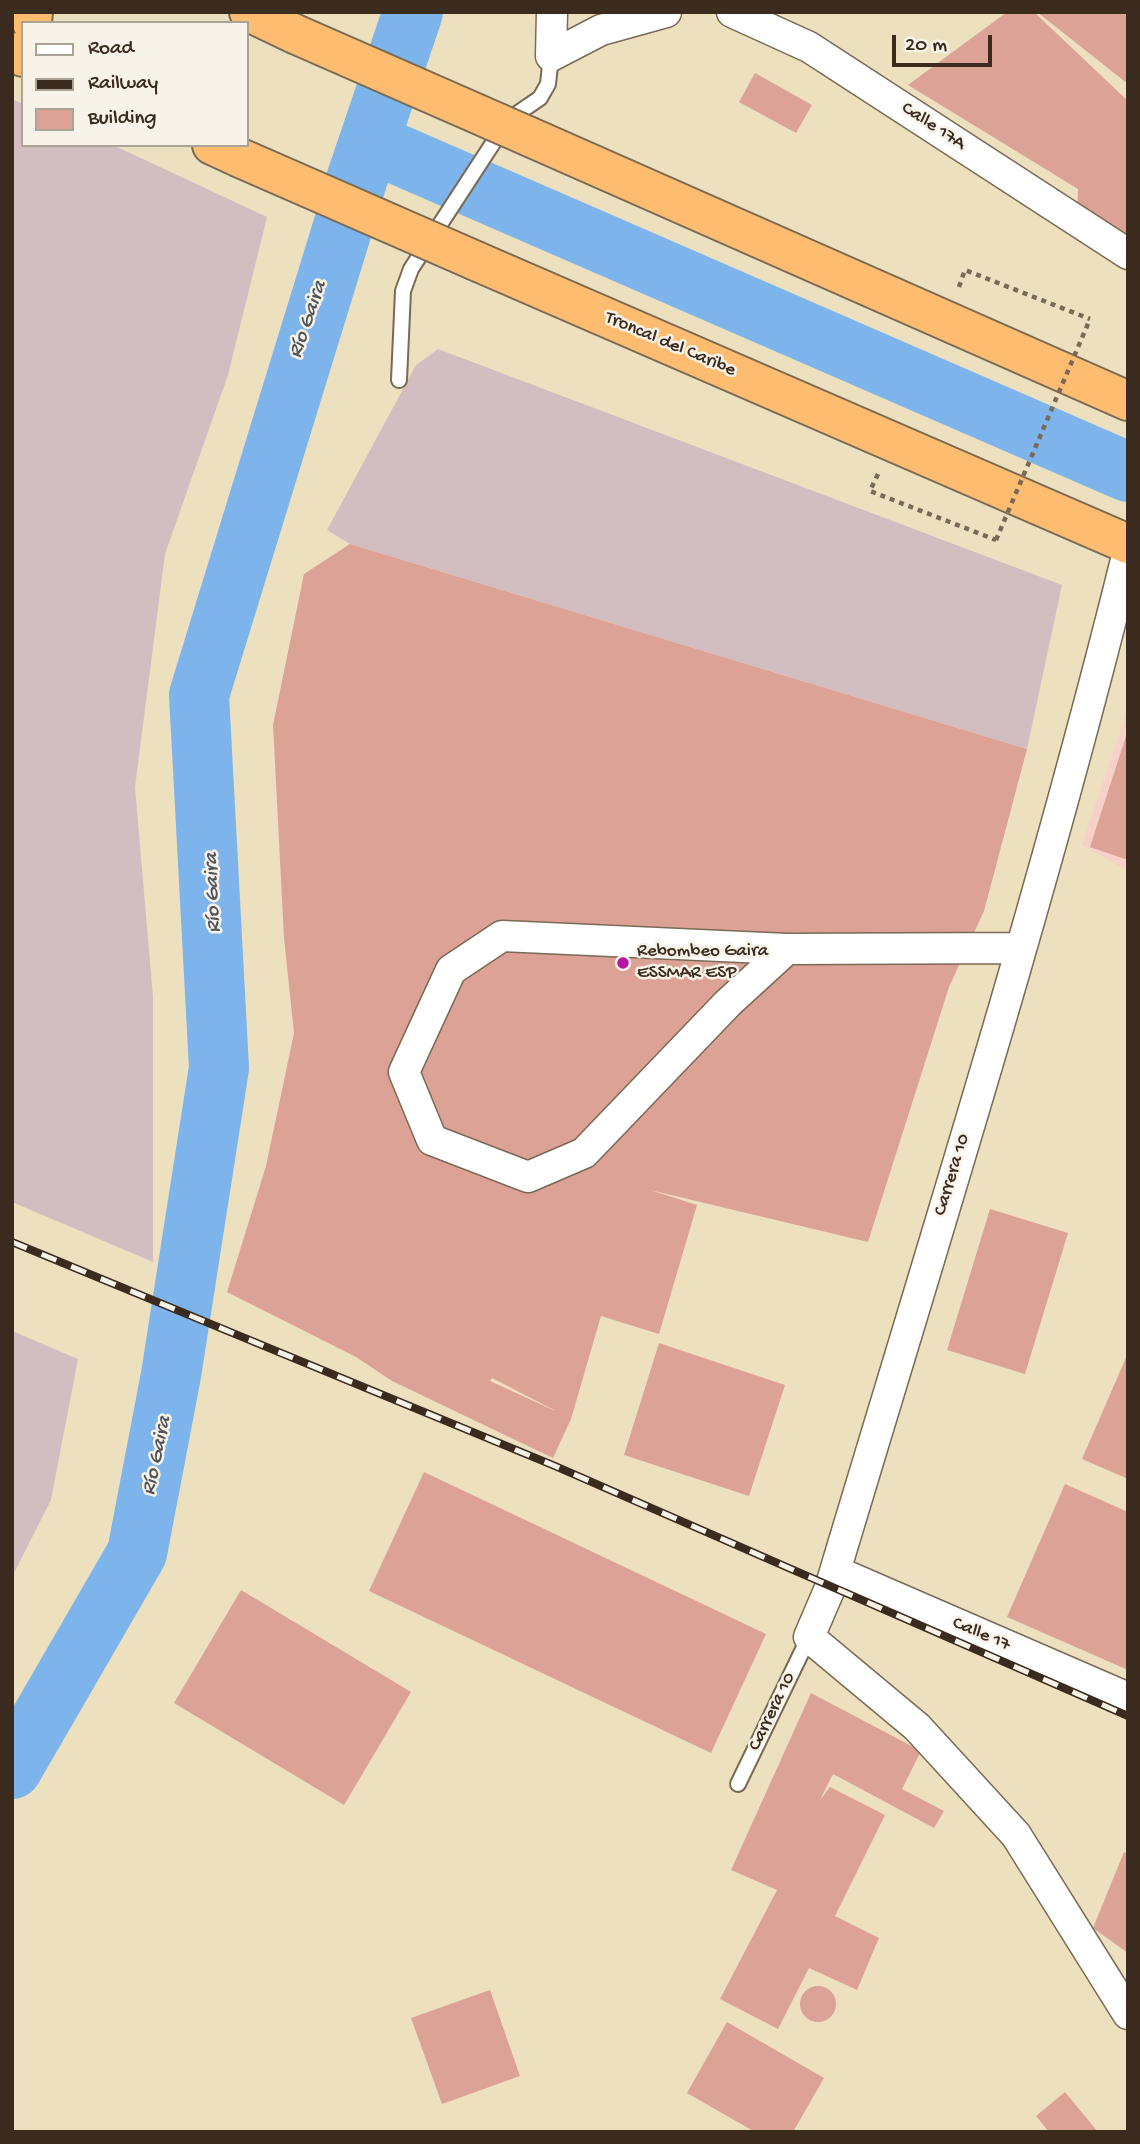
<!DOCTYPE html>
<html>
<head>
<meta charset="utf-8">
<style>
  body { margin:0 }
  #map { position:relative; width:1140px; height:2144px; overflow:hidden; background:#ede0bf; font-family:"Gochi Hand",sans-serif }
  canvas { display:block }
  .frame { position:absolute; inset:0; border:14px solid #3b2a1e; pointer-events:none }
  .legend { position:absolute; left:21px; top:21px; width:228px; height:126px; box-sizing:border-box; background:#f7f3e8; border:2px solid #aca397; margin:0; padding:9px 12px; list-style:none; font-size:21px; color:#3b2a1e }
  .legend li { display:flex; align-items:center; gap:14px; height:35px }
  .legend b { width:35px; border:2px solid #aca397 }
  .scale { position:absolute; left:892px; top:35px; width:100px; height:32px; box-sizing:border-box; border:4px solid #3b2a1e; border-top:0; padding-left:9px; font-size:21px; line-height:24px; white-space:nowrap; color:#3b2a1e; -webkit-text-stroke:5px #f7f3e8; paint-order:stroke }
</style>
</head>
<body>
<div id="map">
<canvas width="1140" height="2144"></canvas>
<div class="frame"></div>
<ul class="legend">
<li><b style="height:9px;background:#fff"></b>Road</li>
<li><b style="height:9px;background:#3b2a1e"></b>Railway</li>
<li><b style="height:19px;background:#dda296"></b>Building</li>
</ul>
<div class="scale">20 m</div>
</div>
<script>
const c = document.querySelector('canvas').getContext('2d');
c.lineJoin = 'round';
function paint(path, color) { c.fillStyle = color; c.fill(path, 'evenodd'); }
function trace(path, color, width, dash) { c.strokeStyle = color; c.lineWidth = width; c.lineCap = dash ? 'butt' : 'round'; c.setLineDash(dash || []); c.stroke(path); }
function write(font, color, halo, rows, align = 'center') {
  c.font = font + ' "Gochi Hand",sans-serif'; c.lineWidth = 5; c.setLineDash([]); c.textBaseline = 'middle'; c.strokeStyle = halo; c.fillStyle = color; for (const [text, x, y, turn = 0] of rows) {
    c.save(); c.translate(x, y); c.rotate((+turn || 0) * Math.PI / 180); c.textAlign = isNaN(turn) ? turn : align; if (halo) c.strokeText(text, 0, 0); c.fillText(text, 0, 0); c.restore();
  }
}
const built = new Path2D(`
  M 1128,708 L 1128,871 L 1082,845 Z`);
const industrial = new Path2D(`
  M 12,99 L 23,104 L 23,145 L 113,145 L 267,217 L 228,375 L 165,554 L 135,787 L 153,997 L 153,1262 L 12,1202 Z
  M 438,349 L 1062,585 L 1027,749 L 350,544 L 327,530 L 416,365 Z
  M 12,1331 L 78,1359 L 51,1500 L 12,1577 Z`);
const river = new Path2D(`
  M 356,180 L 413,12
  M 12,1769 L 137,1553 L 171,1375 L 219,1068 L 199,695 L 369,142 L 1128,472`);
const building = new Path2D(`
  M 1007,12 L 1034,12 L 1128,101 L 1128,245 L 1077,212 L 1078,189 L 908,85 Z
  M 1037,12 L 1128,12 L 1128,84 Z
  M 755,73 L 812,105 L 796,133 L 739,102 Z
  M 350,544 L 1027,749 L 984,911 L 949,987 L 868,1242 L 650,1190 L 697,1205 L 659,1334 L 601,1316 L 571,1419 L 553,1458 L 392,1381 L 356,1357 L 227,1292 L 266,1166 L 294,1033 L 284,938 L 273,725 L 304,574 ZM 492,1378 L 554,1410 L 553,1410 L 490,1381 Z
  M 1127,733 L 1128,733 L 1128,860 L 1090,847 Z
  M 990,1209 L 1068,1233 L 1025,1374 L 947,1350 Z
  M 659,1343 L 785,1385 L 749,1496 L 624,1455 Z
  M 1128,1353 L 1128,1479 L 1082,1459 Z
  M 424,1472 L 766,1634 L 711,1753 L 369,1591 Z
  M 1065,1484 L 1128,1512 L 1128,1670 L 1007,1617 Z
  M 241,1590 L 411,1692 L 344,1805 L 174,1703 Z
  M 811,1693 L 921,1751 L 902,1789 L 944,1811 L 934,1828 L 833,1774 L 820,1800 L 830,1787 L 885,1815 L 835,1916 L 879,1938 L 857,1990 L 809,1968 L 778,2029 L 720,1999 L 777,1890 L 731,1870 Z
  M 1124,1852 L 1128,1854 L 1128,1953 L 1093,1928 Z
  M800 2004a18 18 0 1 1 36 0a18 18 0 1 1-36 0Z
  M 490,1990 L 520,2076 L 442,2104 L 411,2018 Z
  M 727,2022 L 824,2078 L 793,2132 L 755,2132 L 687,2093 Z
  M 1065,2092 L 1098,2132 L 1049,2132 L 1036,2116 Z`);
const path = new Path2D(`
  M 959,287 L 965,270 L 1090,319
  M 878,474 L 870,491 L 996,540`);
const lane = new Path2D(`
  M 399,380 L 403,291 L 411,269 L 508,120 L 540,98 L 548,84 L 551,56
  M 738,1784 L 809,1637`);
const street = new Path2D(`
  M 552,12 L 551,56 L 601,30 L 666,12
  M 732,12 L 809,47 L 1128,254
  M 1128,552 C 1042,900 933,1244 830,1588 L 809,1637 L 917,1727 L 1016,1835 L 1128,2014
  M 787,949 L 728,1003 L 584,1153 L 528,1177 L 432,1140 L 404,1072 L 451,970 L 502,936 L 787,949 L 1020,948
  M 835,1571 L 1128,1698`);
const highway = new Path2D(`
  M 249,12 L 295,34
  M 32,23 L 33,12
  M 12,52 L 23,57
  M 530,137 L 1128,401
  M 212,145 L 238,157
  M 476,261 L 1128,544`);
const rail = new Path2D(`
  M 12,1242 L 555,1466 L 1128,1716`);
const pathBridge = new Path2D(`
  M 996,540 L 1090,319`);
const highwayBridge = new Path2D(`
  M 295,34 L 530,137
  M 238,157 L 476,261`);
const markers = [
  [623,963,7,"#b5179e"]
];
const streetNames = [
  ["Calle 17A",933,127,33],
  ["Troncal del Caribe",670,345,23],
  ["Carrera 10",953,1175,-73],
  ["Calle 17",981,1635,23],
  ["Carrera 10",773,1712,-64]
];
const poiNames = [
  ["Rebombeo Gaira",637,952],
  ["ESSMAR ESP",637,974]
];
const waterNames = [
  ["Río Gaira",309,320,-71],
  ["Río Gaira",214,893,-92],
  ["Río Gaira",158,1456,-78]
];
paint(built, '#f7d0c9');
paint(industrial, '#d2bec1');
trace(river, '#7db4ec', 60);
paint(building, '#dda296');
trace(lane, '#796a56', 18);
trace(street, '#796a56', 33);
trace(highway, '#796a56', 42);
trace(path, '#796a56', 4.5, [5, 5]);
trace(lane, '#fff', 14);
trace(street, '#fff', 30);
trace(highway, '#febc70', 38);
trace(rail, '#3b2a1e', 8);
trace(rail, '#f7f3e8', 5, [16]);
trace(highwayBridge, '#796a56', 42, []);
trace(pathBridge, '#796a56', 4.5, [5, 5]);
trace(highwayBridge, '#febc70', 38);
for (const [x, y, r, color] of markers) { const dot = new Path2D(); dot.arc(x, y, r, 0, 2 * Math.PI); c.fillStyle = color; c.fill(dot); trace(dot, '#f7f3e8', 2.5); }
write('19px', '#3b2a1e', '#f7f3e8', streetNames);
write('19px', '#3b2a1e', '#f7f3e8', poiNames, 'left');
write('italic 21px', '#4f535c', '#f7f3e8', waterNames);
</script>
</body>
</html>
